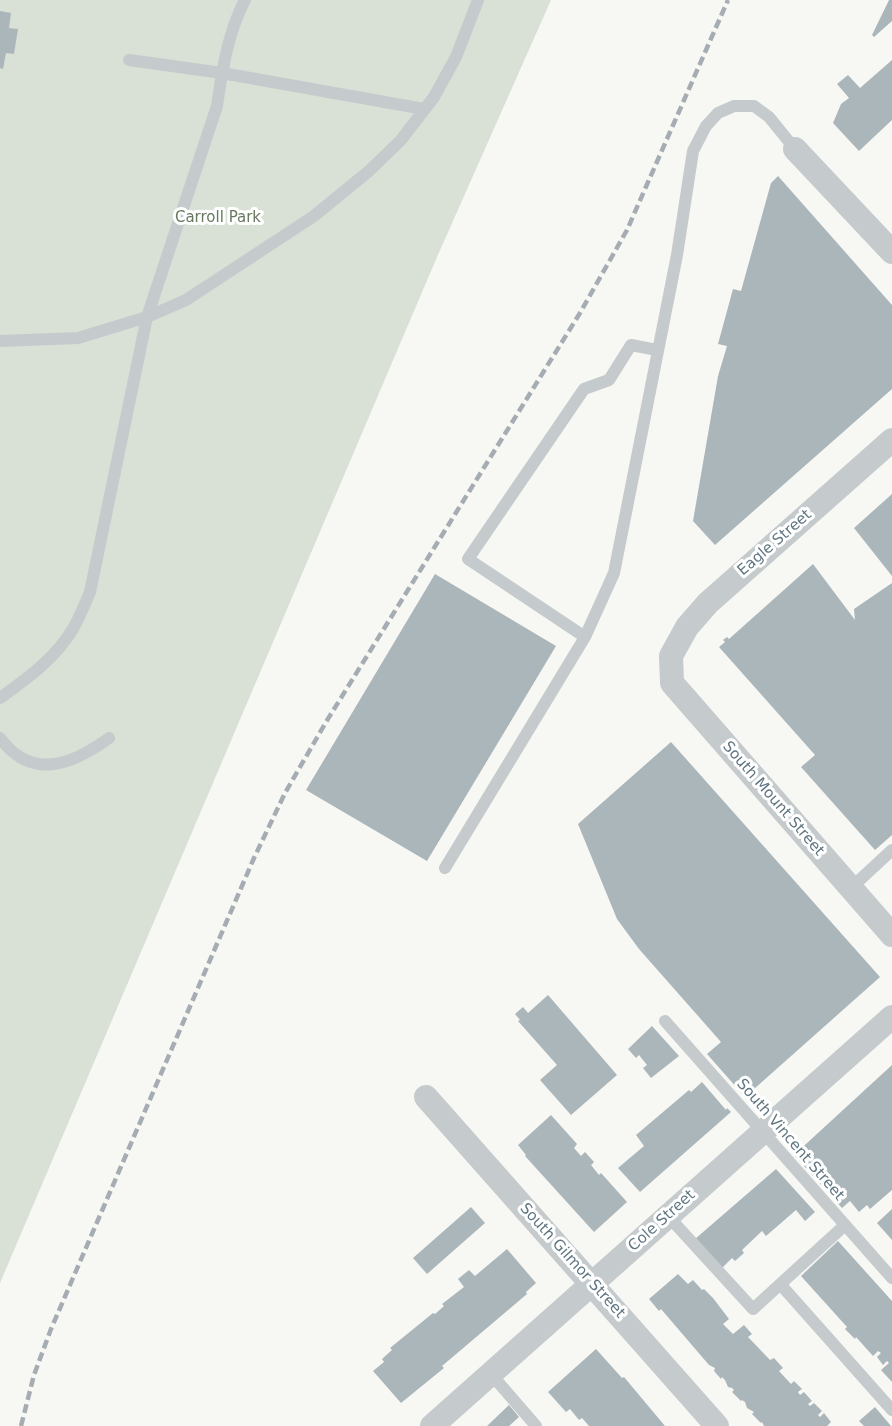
<!DOCTYPE html>
<html>
<head>
<meta charset="utf-8">
<style>
  body { margin:0 }
  canvas { display:block; background:#f7f7f4 }
</style>
</head>
<body>
<canvas width="892" height="1426"></canvas>
<script>
const c = document.querySelector('canvas').getContext('2d');
c.lineJoin = 'round';
function paint(path, color) { c.fillStyle = color; c.fill(path, 'evenodd'); }
function trace(path, color, width, dash) { c.strokeStyle = color; c.lineWidth = width; c.lineCap = dash ? 'butt' : 'round'; c.setLineDash(dash || []); c.stroke(path); }
function write(font, color, halo, rows, align = 'center') {
  c.font = font + ' "DejaVu Sans",sans-serif'; c.lineWidth = 6; c.setLineDash([]); c.textBaseline = 'middle'; c.strokeStyle = halo; c.fillStyle = color; for (const [text, x, y, turn = 0] of rows) {
    c.save(); c.translate(x, y); c.rotate((+turn || 0) * Math.PI / 180); c.textAlign = isNaN(turn) ? turn : align; if (halo) c.strokeText(text, 0, 0); c.fillText(text, 0, 0); c.restore();
  }
}
const green = new Path2D(`
  M 0,0 L 551,0 L 437,257 L 0,1283 Z`);
const building = new Path2D(`
  M 889,0 L 892,0 L 892,21 L 874,37 L 872,35 Z
  M 0,11 L 11,13 L 9,28 L 18,29 L 14,54 L 6,53 L 3,69 L 0,68 Z
  M 892,60 L 892,120 L 859,151 L 833,123 L 841,104 L 849,98 L 837,84 L 848,75 L 860,88 Z
  M 778,176 L 892,305 L 892,389 L 715,545 L 693,521 L 718,376 L 727,346 L 718,344 L 733,289 L 741,291 L 771,183 Z
  M 892,494 L 892,576 L 854,528 Z
  M 813,564 L 855,620 L 854,609 L 892,583 L 892,835 L 875,850 L 801,767 L 815,755 L 719,647 L 725,642 L 723,640 L 727,637 L 729,639 Z
  M 435,574 L 556,646 L 427,861 L 306,790 Z
  M 671,742 L 880,977 L 745,1097 L 707,1054 L 721,1042 L 639,949 L 617,919 L 578,824 Z
  M 548,995 L 617,1075 L 571,1115 L 540,1080 L 557,1065 L 518,1021 L 520,1020 L 515,1014 L 523,1007 L 528,1013 Z
  M 652,1026 L 679,1056 L 651,1078 L 643,1068 L 647,1065 L 639,1055 L 636,1058 L 628,1049 Z
  M 892,1065 L 892,1190 L 870,1209 L 867,1205 L 859,1212 L 850,1201 L 842,1208 L 794,1155 Z
  M 702,1082 L 726,1110 L 727,1108 L 731,1112 L 640,1192 L 618,1168 L 644,1146 L 636,1135 L 689,1090 L 691,1092 Z
  M 551,1115 L 577,1144 L 574,1148 L 581,1156 L 585,1152 L 594,1162 L 591,1165 L 599,1175 L 601,1173 L 627,1202 L 594,1232 L 525,1156 L 526,1155 L 518,1145 Z
  M 776,1169 L 815,1212 L 805,1221 L 796,1210 L 766,1236 L 762,1231 L 742,1250 L 744,1253 L 735,1261 L 732,1258 L 722,1268 L 695,1239 Z
  M 471,1207 L 485,1223 L 427,1274 L 413,1258 Z
  M 892,1209 L 892,1240 L 877,1223 Z
  M 838,1241 L 892,1301 L 892,1382 L 881,1370 L 889,1363 L 887,1361 L 883,1365 L 877,1357 L 881,1353 L 878,1351 L 873,1356 L 856,1337 L 855,1339 L 845,1329 L 847,1327 L 801,1276 Z
  M 507,1249 L 536,1283 L 526,1292 L 527,1294 L 442,1366 L 444,1368 L 401,1403 L 373,1371 L 384,1362 L 382,1359 L 392,1350 L 390,1348 L 433,1313 L 435,1314 L 444,1306 L 442,1304 L 464,1287 L 458,1279 L 469,1270 L 475,1276 Z
  M 678,1274 L 688,1284 L 693,1280 L 702,1290 L 704,1289 L 713,1298 L 729,1319 L 723,1324 L 733,1334 L 744,1325 L 752,1334 L 748,1337 L 750,1339 L 770,1360 L 774,1358 L 783,1368 L 779,1371 L 791,1384 L 794,1381 L 802,1389 L 798,1392 L 800,1395 L 804,1392 L 812,1401 L 808,1404 L 810,1406 L 814,1403 L 822,1411 L 818,1415 L 820,1417 L 824,1413 L 831,1422 L 827,1426 L 764,1426 L 762,1422 L 761,1423 L 752,1414 L 754,1412 L 747,1408 L 745,1402 L 742,1400 L 741,1401 L 732,1392 L 734,1390 L 732,1388 L 728,1387 L 725,1380 L 722,1377 L 721,1379 L 714,1371 L 715,1368 L 709,1365 L 661,1309 L 659,1311 L 649,1299 Z
  M 596,1349 L 622,1378 L 624,1377 L 665,1426 L 589,1426 L 582,1418 L 579,1420 L 570,1409 L 566,1412 L 548,1392 Z
  M 509,1405 L 519,1417 L 509,1426 L 487,1426 Z
  M 875,1407 L 891,1426 L 864,1426 L 859,1421 Z`);
const lane = new Path2D(`
  M 129,60 L 222,73 L 424,109
  M 0,341 L 78,338 L 147,317 L 186,300 L 314,216 L 369,171 L 401,140 L 434,97 L 456,57 L 478,0
  M 585,637 L 468,559 L 584,389 L 609,380 L 631,345 L 657,350
  M 0,698 C 28,678 57,657 74,627 C 80,616 85,604 90,592 L 147,317 L 217,106 C 222,71 228,32 245,0
  M 0,738 C 32,781 72,765 109,738
  M 445,868 L 585,637 L 614,573 L 677,255 L 693,151 L 706,126 L 718,113 L 734,106 L 754,106 L 769,117 L 795,149
  M 851,888 L 892,850
  M 665,1021 L 892,1278
  M 668,1216 L 753,1309 L 845,1225
  M 781,1285 L 892,1410
  M 491,1374 L 536,1426`);
const street = new Path2D(`
  M 795,149 L 892,252
  M 892,440 L 708,603 L 687,627 L 671,656 L 672,683 L 892,935
  M 426,1097 L 717,1426
  M 432,1426 L 892,1017`);
const rail = new Path2D(`
  M 21,1426 L 34,1375 L 51,1329 L 254,858 L 285,793 L 326,722 L 580,313 L 627,230 L 728,0`);
const parkNames = [
  ["Carroll Park",218,218]
];
const streetNames = [
  ["Eagle Street",775,543,-41],
  ["South Mount Street",773,799,49],
  ["South Vincent Street",790,1140,49],
  ["Cole Street",662,1221,-42],
  ["South Gilmor Street",572,1261,48]
];
paint(green, '#d9e0d5');
paint(building, '#abb6ba');
trace(lane, '#c5cacd', 12);
trace(street, '#c5cacd', 24);
trace(rail, '#a5adb2', 4.5, [9, 4.5]);
write('15px', '#66795f', '#fff', parkNames);
write('15px', '#607682', '#fff', streetNames);
</script>
</body>
</html>
